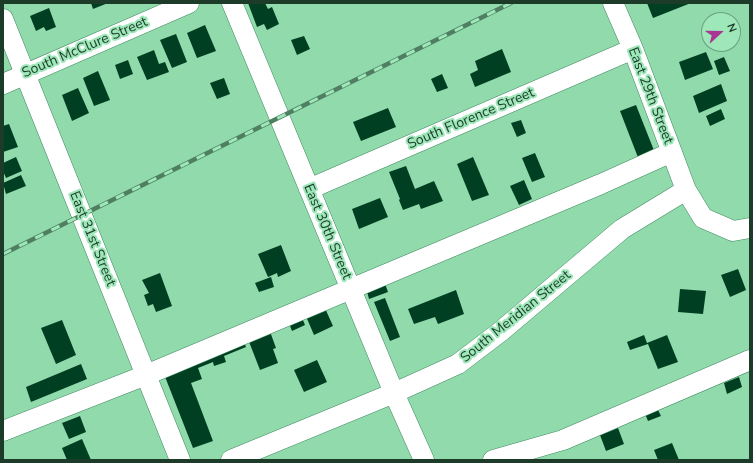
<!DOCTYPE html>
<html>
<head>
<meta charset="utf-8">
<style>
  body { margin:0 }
  #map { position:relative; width:753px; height:463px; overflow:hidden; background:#90daac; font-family:"Nunito Sans",sans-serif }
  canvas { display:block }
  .frame { position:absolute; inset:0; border:4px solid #1d3b29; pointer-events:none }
  .north { position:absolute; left:701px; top:12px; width:40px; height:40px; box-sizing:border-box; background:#9de7b9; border:1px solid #6aa27f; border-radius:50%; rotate:69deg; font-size:11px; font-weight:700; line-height:16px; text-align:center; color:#1d3b29 }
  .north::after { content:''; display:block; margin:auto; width:14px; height:18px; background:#a83793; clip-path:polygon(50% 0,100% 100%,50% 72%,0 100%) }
</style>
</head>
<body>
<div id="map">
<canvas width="753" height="463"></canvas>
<div class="frame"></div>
<div class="north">N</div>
</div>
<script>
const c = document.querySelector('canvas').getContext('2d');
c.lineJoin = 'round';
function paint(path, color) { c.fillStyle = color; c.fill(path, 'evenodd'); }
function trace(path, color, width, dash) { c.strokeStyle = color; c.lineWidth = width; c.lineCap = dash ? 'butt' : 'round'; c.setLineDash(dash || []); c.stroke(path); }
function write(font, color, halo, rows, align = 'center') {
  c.font = font + ' "Nunito Sans",sans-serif'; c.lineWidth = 4; c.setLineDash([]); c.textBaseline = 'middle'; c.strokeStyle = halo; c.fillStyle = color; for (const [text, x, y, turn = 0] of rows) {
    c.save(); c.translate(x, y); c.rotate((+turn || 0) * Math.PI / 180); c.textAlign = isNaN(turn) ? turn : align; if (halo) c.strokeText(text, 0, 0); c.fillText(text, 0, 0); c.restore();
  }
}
const building = new Path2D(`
  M 91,3 L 108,3 L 93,9 Z
  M 248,3 L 265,3 L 268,9 L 272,7 L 279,24 L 267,30 L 264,24 L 257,27 Z
  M 647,3 L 691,3 L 653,18 Z
  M 49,8 L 56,27 L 46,31 L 44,27 L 36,31 L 30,16 Z
  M 205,25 L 216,51 L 197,58 L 187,33 Z
  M 176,34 L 187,62 L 172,68 L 160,40 Z
  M 304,36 L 310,49 L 297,55 L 291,40 Z
  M 502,49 L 511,72 L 475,87 L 470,74 L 478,70 L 475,61 Z
  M 154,50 L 159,64 L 165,62 L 169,72 L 147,80 L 137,57 Z
  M 706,52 L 713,69 L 685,80 L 679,62 Z
  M 724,57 L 730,71 L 719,75 L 714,61 Z
  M 128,60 L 133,74 L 120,79 L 115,65 Z
  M 98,71 L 110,100 L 94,106 L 83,78 Z
  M 442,74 L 448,88 L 437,92 L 431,79 Z
  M 224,78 L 230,94 L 217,99 L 210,83 Z
  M 721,84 L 727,101 L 699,113 L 693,96 Z
  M 78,88 L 89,113 L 72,121 L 62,95 Z
  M 636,105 L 655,153 L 639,160 L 620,111 Z
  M 388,108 L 396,127 L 361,141 L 353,122 Z
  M 721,109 L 725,119 L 710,126 L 706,116 Z
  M 521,120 L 526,133 L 517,137 L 511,123 Z
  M 9,124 L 18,147 L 3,152 L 3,126 Z
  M 535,153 L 545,177 L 532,182 L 522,158 Z
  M 16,157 L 22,171 L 6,178 L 3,171 L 3,163 Z
  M 473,157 L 489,195 L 472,201 L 457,164 Z
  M 406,166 L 415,189 L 434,181 L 443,201 L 421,209 L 419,204 L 403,210 L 399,200 L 400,199 L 389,172 Z
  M 21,175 L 26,186 L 6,194 L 3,183 Z
  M 524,180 L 532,199 L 519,205 L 510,186 Z
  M 380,198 L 388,217 L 359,229 L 352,209 Z
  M 281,245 L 291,271 L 278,277 L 277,273 L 268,277 L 258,254 Z
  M 738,269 L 746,290 L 730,297 L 721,275 Z
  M 160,273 L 172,306 L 156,312 L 153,304 L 148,306 L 144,295 L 149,293 L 142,280 Z
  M 271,277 L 274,287 L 259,292 L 255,283 Z
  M 384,281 L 388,292 L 369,299 L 366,288 Z
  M 680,289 L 706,291 L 703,314 L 678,312 Z
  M 456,290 L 464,314 L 438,324 L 435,317 L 414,324 L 408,309 Z
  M 385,298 L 400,337 L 390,341 L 374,302 Z
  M 324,306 L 333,326 L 314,335 L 305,314 Z
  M 300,313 L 305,325 L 292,331 L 287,318 Z
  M 62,320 L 76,355 L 56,364 L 41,328 Z
  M 268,326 L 276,348 L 273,349 L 278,363 L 260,370 L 246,334 Z
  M 644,335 L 647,343 L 667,335 L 678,362 L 658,369 L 648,344 L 630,350 L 627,342 Z
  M 242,337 L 246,347 L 224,356 L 226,362 L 214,366 L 213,362 L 198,368 L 202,379 L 191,383 L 213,441 L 193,448 L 162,369 Z
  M 317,360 L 327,382 L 304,392 L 294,370 Z
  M 81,364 L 87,379 L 31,402 L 26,387 Z
  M 739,377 L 742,387 L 727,394 L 724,383 Z
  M 655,404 L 661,416 L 648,421 L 643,409 Z
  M 80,416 L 86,432 L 69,439 L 62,423 Z
  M 618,428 L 624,444 L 606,451 L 600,435 Z
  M 82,439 L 91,460 L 67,460 L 62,448 Z
  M 672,443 L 679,460 L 658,460 L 654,450 Z`);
const minor = new Path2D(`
  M 232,3 L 394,393 L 424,460
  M 613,3 L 633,49 L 686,190 L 703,218 L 733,231 L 750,228
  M 3,19 L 180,460
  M 3,84 L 189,3
  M 309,189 L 633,49
  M 3,431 L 146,375 L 601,184 L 672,152
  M 231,460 L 394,393 L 458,364 L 500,332 L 622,229 L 686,190
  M 493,460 L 563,440 L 750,360`);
const rail = new Path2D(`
  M 3,254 L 511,3`);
const streetNames = [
  ["South McClure Street",85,48,-23],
  ["East 29th Street",650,96,69],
  ["South Florence Street",471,119,-23],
  ["East 30th Street",327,232,67],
  ["East 31st Street",92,239,68],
  ["South Meridian Street",516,317,-39]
];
paint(building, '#003f22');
trace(minor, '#428b61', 21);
trace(minor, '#fff', 20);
trace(rail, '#4e7f61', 4.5);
trace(rail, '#9de7b9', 3, [9]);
write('14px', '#1d3b29', '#9de7b9', streetNames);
</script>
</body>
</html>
